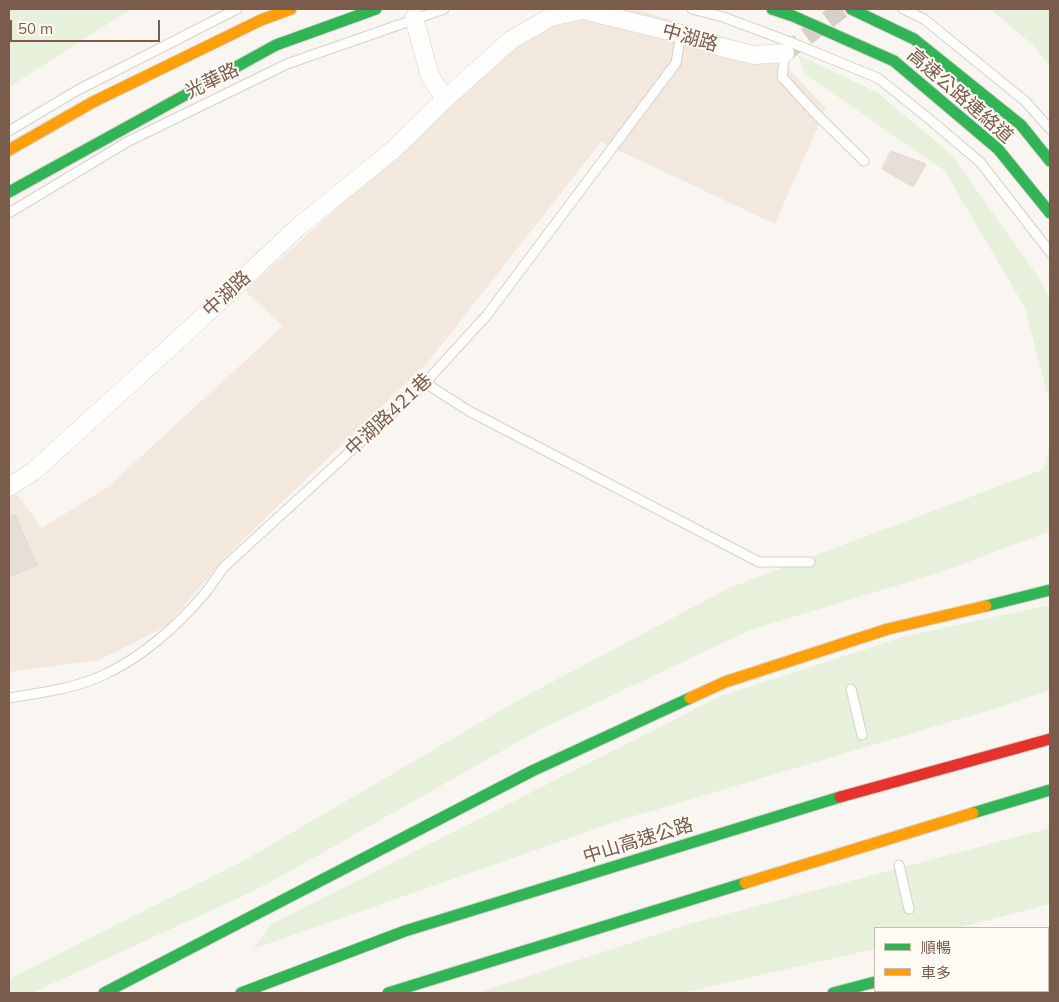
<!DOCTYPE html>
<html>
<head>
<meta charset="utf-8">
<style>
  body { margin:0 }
  #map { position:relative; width:1059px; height:1002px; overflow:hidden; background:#f9f5f0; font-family:Mulish,"Noto Sans TC",sans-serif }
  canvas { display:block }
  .frame { position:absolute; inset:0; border:10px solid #7a5c4d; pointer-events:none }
  .legend { position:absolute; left:874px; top:927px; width:175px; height:65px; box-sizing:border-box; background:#fffaf3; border:1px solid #cabbb1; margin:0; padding:6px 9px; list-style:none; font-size:15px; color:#7a5c4d }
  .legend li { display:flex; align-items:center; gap:10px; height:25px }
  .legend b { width:25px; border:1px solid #cabbb1 }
  .scale { position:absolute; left:10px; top:20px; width:150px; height:22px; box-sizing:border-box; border:2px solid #7a5c4d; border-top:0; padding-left:6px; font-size:15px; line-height:18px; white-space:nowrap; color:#7a5c4d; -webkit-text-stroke:4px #fffaf3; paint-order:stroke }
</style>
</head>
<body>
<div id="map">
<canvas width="1059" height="1002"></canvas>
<div class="frame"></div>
<ul class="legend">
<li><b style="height:6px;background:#30b455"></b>順暢</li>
<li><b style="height:6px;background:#ff9f0a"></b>車多</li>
</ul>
<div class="scale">50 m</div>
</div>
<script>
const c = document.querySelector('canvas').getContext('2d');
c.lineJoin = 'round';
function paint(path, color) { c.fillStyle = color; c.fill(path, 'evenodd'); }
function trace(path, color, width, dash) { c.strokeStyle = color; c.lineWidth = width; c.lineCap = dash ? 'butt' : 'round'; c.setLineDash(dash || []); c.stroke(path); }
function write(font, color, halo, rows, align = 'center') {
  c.font = font + ' Mulish,"Noto Sans TC",sans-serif'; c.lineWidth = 4; c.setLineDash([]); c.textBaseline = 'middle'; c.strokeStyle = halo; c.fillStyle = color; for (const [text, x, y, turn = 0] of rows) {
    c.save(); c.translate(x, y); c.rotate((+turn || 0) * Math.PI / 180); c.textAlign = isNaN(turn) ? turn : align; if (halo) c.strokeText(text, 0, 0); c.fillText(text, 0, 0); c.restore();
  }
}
const residential = new Path2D(`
  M 575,9 L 636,9 L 752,46 L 782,62 L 826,108 L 775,224 L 601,142 L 428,362 L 226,556 L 167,626 L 99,660 L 9,672 L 9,484 L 42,528 L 109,486 L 283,326 L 245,291 L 417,136 L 529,29 Z`);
const green = new Path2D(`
  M 9,9 L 131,9 L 9,87 Z
  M 990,9 L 1050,9 L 1050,66 L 1033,45 Z
  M 798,55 L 878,93 L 952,155 L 1043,284 L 1050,300 L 1050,404 L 1025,308 L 945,171 L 805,74 Z
  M 1050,444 L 1050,531 L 941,572 L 750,630 L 539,730 L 262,887 L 32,993 L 9,993 L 9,979 L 247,859 L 522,698 L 729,588 L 1044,469 Z
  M 1050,605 L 1050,690 L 1000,707 L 618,821 L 253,949 L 272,924 L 721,696 L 906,636 Z
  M 1050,828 L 1050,904 L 957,928 L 875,928 L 875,949 L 681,993 L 477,993 L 689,924 Z
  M 1048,962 L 1050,962 L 1050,993 L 914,993 L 925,991 L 1048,991 Z`);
const building = new Path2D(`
  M 891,151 L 926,164 L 913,187 L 882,169 Z
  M 15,515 L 37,565 L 9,577 L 9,518 Z`);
const streetTunnel = new Path2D(`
  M 785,53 L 842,9`);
const lane = new Path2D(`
  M 692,9 L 723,17 L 790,42 L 878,78 L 928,118 L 980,162 L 1050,252
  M 903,9 L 924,19 L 1025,101 L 1050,129
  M 785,53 L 782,77 L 813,111 L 864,161
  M 9,131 L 76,91 L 237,9
  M 9,213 L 127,142 L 287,64 L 444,9
  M 425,383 L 469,411 L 759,562 L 810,562
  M 851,689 L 862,735
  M 9,698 C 39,693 71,689 99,677 C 139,660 178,626 206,592 C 212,584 218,575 224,567 L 425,383 L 487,315 L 676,63 L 681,34
  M 899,865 L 909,909`);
const street = new Path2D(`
  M 414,18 L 430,76 L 445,99
  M 9,487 L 34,471 L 191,328 L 297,228 L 393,150 L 445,99 L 511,40 L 551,17 L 583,10 L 681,34 L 721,47 L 754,55 L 785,53`);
const fast = new Path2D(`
  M 772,9 L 793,16 L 894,61 L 998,149 L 1050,213
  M 851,9 L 914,39 L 1021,125 L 1050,161
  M 9,192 L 276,45 L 376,9
  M 986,606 L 1050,590
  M 973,813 L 1050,790
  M 1048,936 L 1050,936
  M 104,993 L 532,771 L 690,698
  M 241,993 L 405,931 L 840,797
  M 388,993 L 745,883
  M 833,993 L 875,982`);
const slow = new Path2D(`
  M 9,150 L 93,102 L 261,20 L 291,9
  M 690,698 L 725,682 L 888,629 L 986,606
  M 745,883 L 973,813`);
const jam = new Path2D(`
  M 840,797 L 1050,739`);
const streetNames = [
  ["中湖路",690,38,16],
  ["光華路",212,81,-26],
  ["高速公路連絡道",960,96,41],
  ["中湖路",227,294,-43],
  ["中湖路421巷",389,415,-43],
  ["中山高速公路",638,841,-17]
];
paint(residential, '#f2e8de');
paint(green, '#e7f0db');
paint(building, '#e6ded7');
trace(building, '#e2d8d2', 1);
trace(streetTunnel, '#d9cfc7', 18, [18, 9]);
trace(lane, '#d7d1cb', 11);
trace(street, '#d7d1cb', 19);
trace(fast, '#d9d2cb', 13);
trace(slow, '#d9d2cb', 13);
trace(jam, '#d9d2cb', 13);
trace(lane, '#fefefd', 9);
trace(street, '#fefefd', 18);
trace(fast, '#30b455', 11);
trace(slow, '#ff9f0a', 11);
trace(jam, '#e5322d', 11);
write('19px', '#7a5c4d', '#fffaf3', streetNames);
</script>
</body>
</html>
